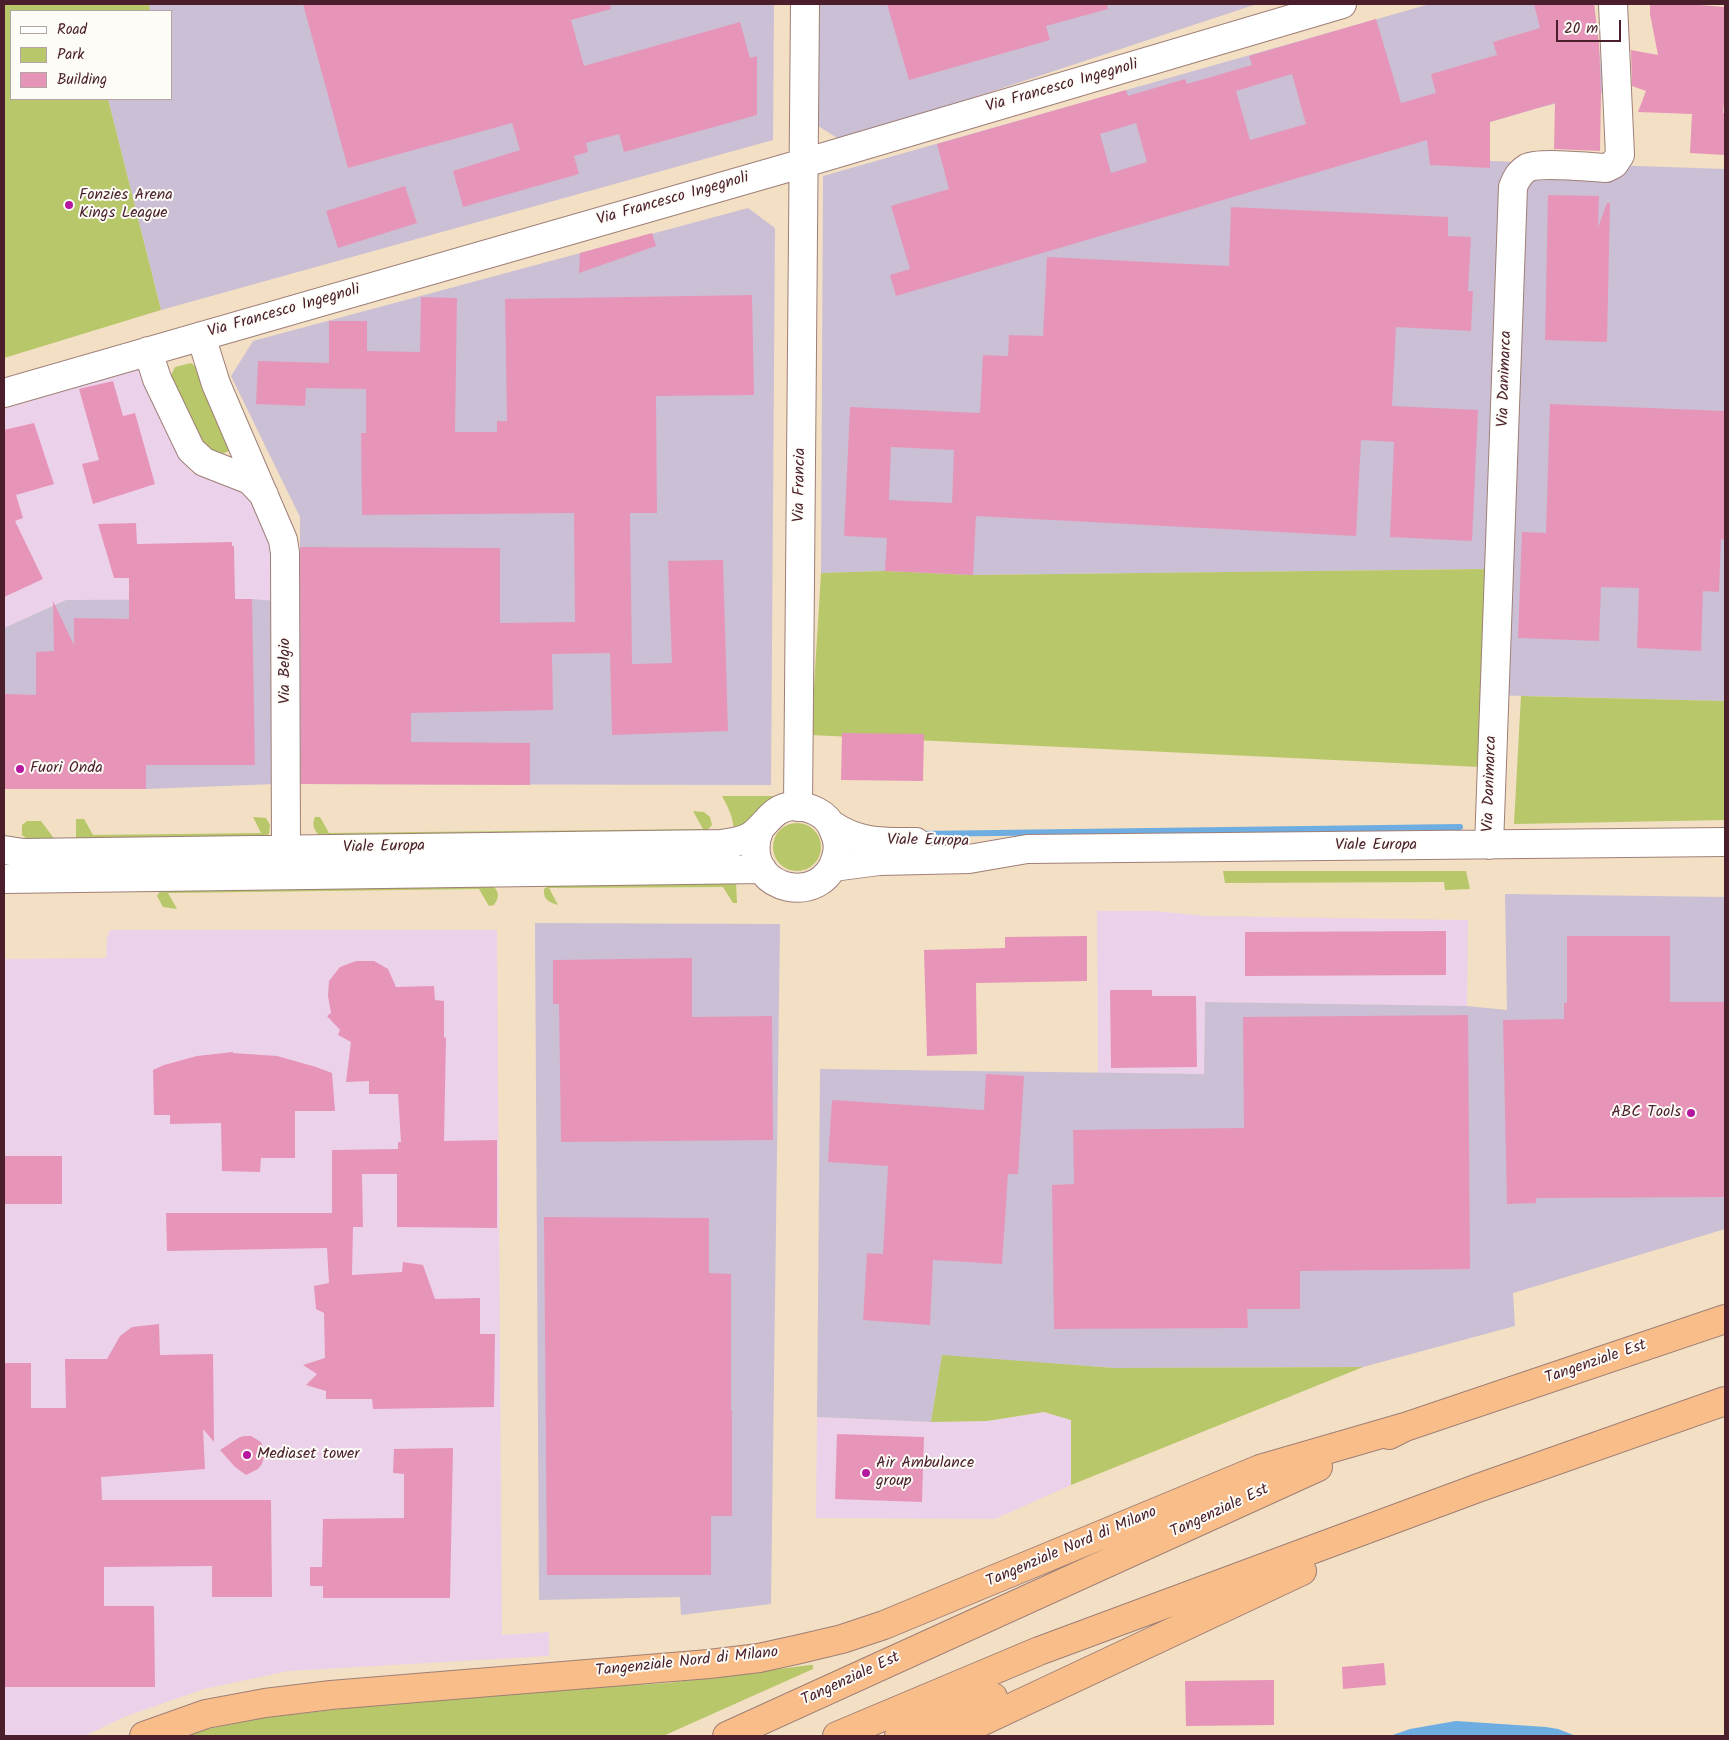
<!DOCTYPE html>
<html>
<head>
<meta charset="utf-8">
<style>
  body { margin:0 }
  #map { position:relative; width:1729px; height:1740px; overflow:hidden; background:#f3dfc3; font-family:Kalam,sans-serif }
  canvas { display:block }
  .frame { position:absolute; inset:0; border:5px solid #4a1f2b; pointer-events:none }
  .legend { position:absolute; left:10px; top:10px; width:162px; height:90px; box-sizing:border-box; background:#fdfcf7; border:1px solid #b5a4a5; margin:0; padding:6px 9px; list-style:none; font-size:15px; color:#4a1f2b }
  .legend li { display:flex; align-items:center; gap:10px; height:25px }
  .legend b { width:25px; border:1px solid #b5a4a5 }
  .scale { position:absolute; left:1556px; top:20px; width:65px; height:22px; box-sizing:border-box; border:2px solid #4a1f2b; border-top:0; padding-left:6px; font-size:15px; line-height:18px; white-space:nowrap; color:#4a1f2b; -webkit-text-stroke:4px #fdfcf7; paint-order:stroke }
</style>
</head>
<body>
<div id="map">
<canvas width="1729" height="1740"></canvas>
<div class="frame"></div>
<ul class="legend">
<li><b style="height:6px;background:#fff"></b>Road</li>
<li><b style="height:14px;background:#b7c769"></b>Park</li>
<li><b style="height:14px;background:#e695b9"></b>Building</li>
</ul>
<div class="scale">20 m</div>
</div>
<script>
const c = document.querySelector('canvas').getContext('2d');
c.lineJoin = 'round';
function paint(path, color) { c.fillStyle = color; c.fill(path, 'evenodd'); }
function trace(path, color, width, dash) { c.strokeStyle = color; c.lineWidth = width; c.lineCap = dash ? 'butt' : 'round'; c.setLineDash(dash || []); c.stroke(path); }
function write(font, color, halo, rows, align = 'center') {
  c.font = font + ' Kalam,sans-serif'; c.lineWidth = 4; c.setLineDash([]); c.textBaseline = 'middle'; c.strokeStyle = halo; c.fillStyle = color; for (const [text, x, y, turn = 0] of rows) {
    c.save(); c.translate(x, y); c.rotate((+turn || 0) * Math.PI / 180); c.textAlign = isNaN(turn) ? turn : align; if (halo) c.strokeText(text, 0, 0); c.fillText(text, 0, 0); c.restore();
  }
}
const built = new Path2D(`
  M 138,369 L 191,472 L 249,493 L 274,548 L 275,601 L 66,600 L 4,628 L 4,409 Z
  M 1097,911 L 1155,911 L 1206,916 L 1468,920 L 1467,1006 L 1205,1002 L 1204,1074 L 1098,1073 Z
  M 110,930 L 497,930 L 502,1635 L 549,1632 L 549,1656 L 288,1671 L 204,1689 L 124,1717 L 85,1736 L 4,1736 L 4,959 L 106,958 L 107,938 Z
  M 1044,1412 L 1071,1420 L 1071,1485 L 995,1519 L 816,1518 L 817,1417 L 931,1422 L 987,1421 Z`);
const industrial = new Path2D(`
  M 149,4 L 774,4 L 773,140 L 161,310 L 108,99 L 171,99 L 171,11 L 150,11 Z
  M 820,4 L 1257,4 L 842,141 L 815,124 Z
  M 1430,4 L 1594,4 L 1604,92 L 1538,108 L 1490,122 L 1490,161 L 1725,169 L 1725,701 L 1487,695 L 1485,569 L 973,575 L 885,571 L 821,573 L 823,176 Z
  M 748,208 L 775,228 L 771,785 L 299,784 L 300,517 L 231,376 L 253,341 Z
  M 252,599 L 275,601 L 276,784 L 146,789 L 4,789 L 4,628 L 66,600 Z
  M 1505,894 L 1725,897 L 1725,1229 L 1513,1293 L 1515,1326 L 1363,1367 L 1115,1368 L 942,1356 L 931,1422 L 817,1417 L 820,1069 L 1204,1074 L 1205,1002 L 1467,1006 L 1507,1010 Z
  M 535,923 L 780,924 L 771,1604 L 681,1615 L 680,1597 L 539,1600 Z`);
const green = new Path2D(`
  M 4,4 L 149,4 L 150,11 L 11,11 L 11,99 L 108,99 L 161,310 L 4,358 Z
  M 191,363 L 199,369 L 231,439 L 229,451 L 216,456 L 206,450 L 171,375 L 175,367 Z
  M 1486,569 L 1480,767 L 811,735 L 821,573 L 885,571 L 973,575 Z
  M 1521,696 L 1725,701 L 1725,820 L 1514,824 Z
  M 722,796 L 782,796 L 734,834 C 734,819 729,809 722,796 Z
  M 693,811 L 704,812 L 710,817 L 712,825 L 705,833 L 322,838 C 315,832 311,826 315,817 L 320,817 L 329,833 L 703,829 Z
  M 253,817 L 266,818 L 270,825 L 269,834 L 262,840 L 76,841 L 76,819 L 84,819 L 93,835 L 261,833 Z
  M 27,821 L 41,821 L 56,841 L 30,841 L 22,835 L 22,825 Z
  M773 847a24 24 0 1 1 48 0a24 24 0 1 1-48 0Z
  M 1223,871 L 1466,871 L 1470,889 L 1445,890 L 1444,882 L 1225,883 Z
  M 736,882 L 737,903 L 733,903 L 723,887 L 549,888 L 558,905 C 549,902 543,900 544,889 L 549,885 Z
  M 491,884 C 499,891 500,896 494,905 L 489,906 L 479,889 L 168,893 L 177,909 L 163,907 L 157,896 L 162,888 Z
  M 942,1355 L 1115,1368 L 1363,1367 L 1071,1485 L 1071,1420 L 1044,1412 L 987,1421 L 931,1422 Z
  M 810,1665 L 813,1665 L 813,1669 L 663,1736 L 187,1736 L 203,1730 L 263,1718 L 357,1707 L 519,1692 L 668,1683 Z`);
const water = new Path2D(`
  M 1456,1721 L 1546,1727 L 1558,1729 L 1576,1736 L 1390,1736 L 1410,1729 Z`);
const stream = new Path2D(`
  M 919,834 L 1460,827`);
const building = new Path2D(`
  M 303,4 L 610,4 L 611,9 L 571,20 L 584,66 L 740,22 L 750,58 L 757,56 L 757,115 L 624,152 L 619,134 L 586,143 L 588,152 L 574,156 L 579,174 L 463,207 L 453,171 L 520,150 L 512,123 L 348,168 Z
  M 887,4 L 1107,4 L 1108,9 L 1046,26 L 1050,40 L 909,80 Z
  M 1534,4 L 1594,4 L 1599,44 L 1601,92 L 1600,151 L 1554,149 L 1555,103 L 1490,122 L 1490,168 L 1430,165 L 1427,140 L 896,296 L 890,275 L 910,269 L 891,206 L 949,189 L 937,144 L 1126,90 L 1128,96 L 1185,79 L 1187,84 L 1252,65 L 1249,56 L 1376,19 L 1401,103 L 1436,93 L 1431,74 L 1497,55 L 1493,42 L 1540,28 ZM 1292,74 L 1306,124 L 1250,140 L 1236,91 ZM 1136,123 L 1147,162 L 1111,173 L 1100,134 Z
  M 1650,4 L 1688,4 L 1725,7 L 1725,94 L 1723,113 L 1725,113 L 1725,155 L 1690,153 L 1692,114 L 1638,112 L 1646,91 L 1632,86 L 1631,50 L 1658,55 L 1650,14 Z
  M 405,186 L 417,223 L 338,248 L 326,211 Z
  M 1548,195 L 1599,196 L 1598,227 L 1607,203 L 1610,203 L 1607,342 L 1545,340 Z
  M 1231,207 L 1448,217 L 1448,236 L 1471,237 L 1468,291 L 1473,291 L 1471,331 L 1396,327 L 1392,406 L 1478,410 L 1472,541 L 1390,537 L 1394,442 L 1361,440 L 1356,536 L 976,516 L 973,575 L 885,571 L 887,538 L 844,536 L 850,407 L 980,413 L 983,355 L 1008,356 L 1009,335 L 1043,336 L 1047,257 L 1229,266 ZM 891,447 L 954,450 L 952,503 L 889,500 Z
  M 652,233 L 656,246 L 579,273 L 580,253 Z
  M 752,295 L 754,395 L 656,396 L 657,513 L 630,513 L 632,664 L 672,663 L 668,561 L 723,560 L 728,731 L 612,735 L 610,653 L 552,654 L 553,710 L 411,713 L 411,742 L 530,743 L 530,785 L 301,784 L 300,547 L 500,548 L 500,623 L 575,622 L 574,513 L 362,515 L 361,433 L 366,433 L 366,389 L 306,388 L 305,406 L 256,404 L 258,361 L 329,363 L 329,321 L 367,321 L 367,351 L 420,352 L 421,297 L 457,298 L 455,432 L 497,432 L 497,421 L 507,421 L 505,299 Z
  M 113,381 L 123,416 L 135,413 L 155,484 L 93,504 L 82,464 L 99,460 L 79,389 Z
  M 1550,404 L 1725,411 L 1725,540 L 1721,539 L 1719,592 L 1703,591 L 1701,651 L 1637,648 L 1639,588 L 1601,587 L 1599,641 L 1518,638 L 1522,532 L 1546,533 Z
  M 34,423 L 54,484 L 16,495 L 23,518 L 15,521 L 43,579 L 4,597 L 4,430 Z
  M 136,523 L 137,544 L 232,542 L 232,546 L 234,546 L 235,599 L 252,599 L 255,765 L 146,765 L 146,789 L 4,789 L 4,694 L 36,695 L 36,652 L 54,651 L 53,601 L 74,645 L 74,618 L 129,619 L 129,578 L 114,578 L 98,524 Z
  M 842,733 L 924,734 L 923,781 L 841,780 Z
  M 1446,931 L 1446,975 L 1245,976 L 1245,932 Z
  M 1087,936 L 1087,981 L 976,983 L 977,1054 L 927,1056 L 924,950 L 1005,948 L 1005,937 Z
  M 1567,936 L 1670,936 L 1670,1002 L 1725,1002 L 1725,1197 L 1536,1198 L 1536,1203 L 1507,1204 L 1503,1020 L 1564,1019 L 1564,1003 L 1567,1003 Z
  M 692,958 L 692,1017 L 772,1016 L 773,1140 L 561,1142 L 559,1004 L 553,1004 L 553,960 Z
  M 356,961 L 374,961 L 388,969 L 396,987 L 434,986 L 435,1000 L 444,1001 L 444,1037 L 446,1038 L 444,1141 L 497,1140 L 497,1228 L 397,1227 L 397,1174 L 362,1174 L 363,1227 L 353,1227 L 352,1275 L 402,1272 L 403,1262 L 423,1265 L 435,1299 L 480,1298 L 480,1334 L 495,1334 L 494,1407 L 373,1409 L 372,1399 L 326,1399 L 326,1391 L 306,1385 L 317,1374 L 303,1365 L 325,1358 L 324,1313 L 316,1309 L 314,1286 L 329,1283 L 327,1248 L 167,1251 L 166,1213 L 332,1213 L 332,1150 L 398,1149 L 398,1142 L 401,1142 L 398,1094 L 369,1094 L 369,1081 L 346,1082 L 351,1042 L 338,1035 L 340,1030 L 327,1016 L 331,1013 L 328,996 L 329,981 L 340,967 Z
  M 1110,990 L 1152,990 L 1152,996 L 1196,996 L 1197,1067 L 1111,1068 Z
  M 1468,1015 L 1470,1269 L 1300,1271 L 1300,1309 L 1247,1309 L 1248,1328 L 1054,1329 L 1052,1185 L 1074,1184 L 1073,1130 L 1244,1128 L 1243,1017 Z
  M 233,1052 L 233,1053 L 277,1056 L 316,1067 L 332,1073 L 335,1111 L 295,1111 L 295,1158 L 261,1158 L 260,1172 L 222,1171 L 221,1123 L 170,1124 L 170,1115 L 154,1115 L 153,1070 L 164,1065 L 197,1056 Z
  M 986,1074 L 1024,1076 L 1018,1174 L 1008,1174 L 1002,1264 L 933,1260 L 930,1325 L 863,1320 L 867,1253 L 883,1254 L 888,1166 L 828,1162 L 832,1100 L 984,1110 Z
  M 4,1156 L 62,1156 L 62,1204 L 4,1204 Z
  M 544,1217 L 709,1218 L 709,1273 L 731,1274 L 731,1410 L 732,1410 L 732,1516 L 711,1516 L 711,1575 L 547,1575 Z
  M 159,1324 L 160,1355 L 213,1354 L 214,1442 L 203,1429 L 205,1469 L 101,1477 L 102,1500 L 271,1500 L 272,1597 L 212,1597 L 212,1566 L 104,1567 L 104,1606 L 154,1606 L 155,1687 L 4,1687 L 4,1363 L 31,1363 L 31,1408 L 66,1408 L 65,1359 L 107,1359 L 120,1336 L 132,1327 Z
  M 837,1434 L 924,1437 L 922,1502 L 835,1499 Z
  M 245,1436 L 251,1436 L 261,1442 L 265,1453 L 262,1464 L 258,1469 L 246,1475 L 235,1467 L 220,1450 L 240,1437 Z
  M 453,1448 L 450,1598 L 323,1598 L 323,1586 L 310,1586 L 310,1567 L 322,1567 L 323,1519 L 404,1518 L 404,1474 L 393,1473 L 394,1449 Z
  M 1384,1663 L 1386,1685 L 1343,1689 L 1342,1667 Z
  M 1274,1680 L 1274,1725 L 1186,1726 L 1185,1681 Z`);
const minor = new Path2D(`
  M 201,336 L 216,384 L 283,540 L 285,553 L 286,849
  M 148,351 L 157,379 L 191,450 L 204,462 L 250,480 L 264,495
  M 4,393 L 804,163 L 1342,4
  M 798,807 L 805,4
  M 832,825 C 861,844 883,842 916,842
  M 1489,845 L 1513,187 C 1516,179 1519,173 1527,168 C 1539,162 1590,167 1606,168 L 1614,164 L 1620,155 L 1613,4
  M 4,850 L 23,853 L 721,844 C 732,842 742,842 751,836 C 766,826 772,807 793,806 C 809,806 827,813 833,829 C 838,840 839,847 836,858 C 822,907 749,891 756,842 C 756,838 759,832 760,828
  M 833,867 L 879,861 L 969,859 L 1027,849 L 1725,842
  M 4,879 L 762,869`);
const highway = new Path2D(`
  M 1389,1435 L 1405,1427 L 1725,1319
  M 144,1736 L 206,1714 L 265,1703 L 331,1695 L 709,1664 L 759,1658 L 800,1649 L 842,1639 L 884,1625 L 1260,1469 L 1405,1427
  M 727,1736 L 1318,1467
  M 837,1736 L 1039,1651 L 1478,1488 L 1725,1401
  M 899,1736 L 993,1697
  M 951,1736 L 1302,1571`);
const markers = [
  [69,205,5,"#b5179e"],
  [20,769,5,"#b5179e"],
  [1691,1113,5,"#b5179e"],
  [247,1455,5,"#b5179e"],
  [866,1473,5,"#b5179e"]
];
const streetNames = [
  ["Via Francesco Ingegnoli",1062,87,-16],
  ["Via Francesco Ingegnoli",673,200,-16],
  ["Via Francesco Ingegnoli",284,312,-16],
  ["Via Danimarca",1506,379,-88],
  ["Via Francia",801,485,-89],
  ["Via Belgio",286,671,-90],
  ["Via Danimarca",1491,784,-88],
  ["Viale Europa",928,842,1],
  ["Viale Europa",1376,846],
  ["Viale Europa",384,848,-1],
  ["Tangenziale Est",1596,1363,-19],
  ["Tangenziale Est",1220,1512,-25],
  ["Tangenziale Nord di Milano",1072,1548,-23],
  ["Tangenziale Nord di Milano",687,1663,-6],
  ["Tangenziale Est",851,1680,-25]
];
const poiNames = [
  ["Fonzies Arena",79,196],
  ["Kings League",79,214],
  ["Fuori Onda",30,769],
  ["ABC Tools",1681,1113,"right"],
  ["Mediaset tower",257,1455],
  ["Air Ambulance",876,1464],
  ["group",876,1482]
];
paint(built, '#ecd1ea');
paint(industrial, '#cbbfd5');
paint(green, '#b7c769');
paint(water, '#6dade1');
trace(stream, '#6dade1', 6);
paint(building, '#e695b9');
trace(minor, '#9e7f77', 30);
trace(highway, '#9e7f77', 30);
trace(minor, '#fff', 28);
trace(highway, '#f8bd89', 28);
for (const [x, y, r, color] of markers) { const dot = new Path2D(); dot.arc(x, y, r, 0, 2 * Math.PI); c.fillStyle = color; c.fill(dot); trace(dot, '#fdfcf7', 2); }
write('16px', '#4a1f2b', '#fdfcf7', streetNames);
write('16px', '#4a1f2b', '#fdfcf7', poiNames, 'left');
</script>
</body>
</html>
